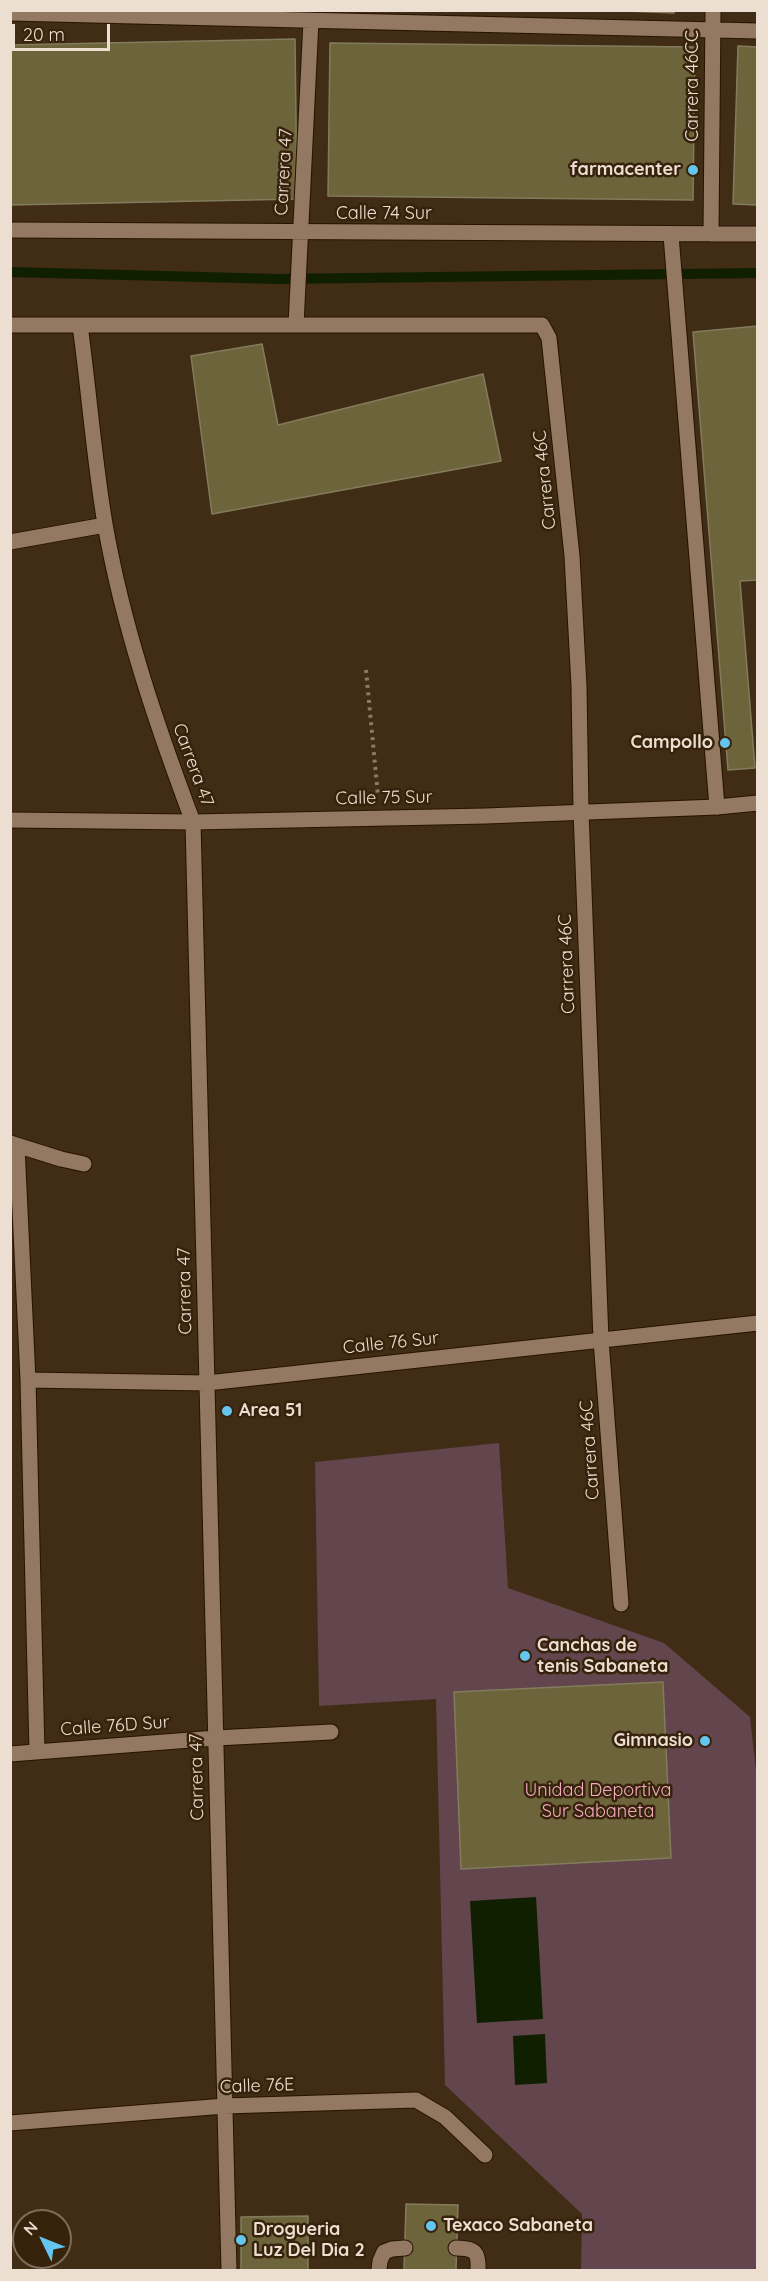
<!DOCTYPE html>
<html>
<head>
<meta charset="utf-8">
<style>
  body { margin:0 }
  #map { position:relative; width:768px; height:2281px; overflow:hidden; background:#412c16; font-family:Quicksand,sans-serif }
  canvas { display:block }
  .frame { position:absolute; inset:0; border:12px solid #ecded1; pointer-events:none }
  .north { position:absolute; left:12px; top:2209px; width:60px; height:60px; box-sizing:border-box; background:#37220c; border:2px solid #7f6d5b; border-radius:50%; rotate:313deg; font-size:16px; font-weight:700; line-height:24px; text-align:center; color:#ecded1 }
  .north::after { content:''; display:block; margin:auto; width:21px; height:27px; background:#64c5ee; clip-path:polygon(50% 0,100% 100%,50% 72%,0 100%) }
  .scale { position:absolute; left:12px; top:24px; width:98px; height:27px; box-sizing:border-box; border:3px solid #ecded1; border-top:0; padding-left:8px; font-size:18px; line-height:21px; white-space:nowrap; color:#ecded1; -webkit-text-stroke:4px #37220c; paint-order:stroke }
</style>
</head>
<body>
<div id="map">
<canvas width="768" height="2281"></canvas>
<div class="frame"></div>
<div class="north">N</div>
<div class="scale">20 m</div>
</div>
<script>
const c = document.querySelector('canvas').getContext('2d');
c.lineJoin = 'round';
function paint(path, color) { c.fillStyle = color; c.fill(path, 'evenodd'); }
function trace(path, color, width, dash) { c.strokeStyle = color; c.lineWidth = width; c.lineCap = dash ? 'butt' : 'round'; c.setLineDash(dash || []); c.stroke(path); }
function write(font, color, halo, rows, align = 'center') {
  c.font = font + ' Quicksand,sans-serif'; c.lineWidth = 5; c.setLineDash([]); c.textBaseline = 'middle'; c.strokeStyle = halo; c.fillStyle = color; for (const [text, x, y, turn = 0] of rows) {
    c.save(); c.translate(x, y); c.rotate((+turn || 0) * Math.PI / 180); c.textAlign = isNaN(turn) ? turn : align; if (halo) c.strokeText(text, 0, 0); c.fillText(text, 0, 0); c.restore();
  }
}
const green = new Path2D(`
  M 499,1443 L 508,1588 L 664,1643 L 750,1717 L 758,1789 L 757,2270 L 581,2270 L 582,2214 L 445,2085 L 436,1699 L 319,1706 L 315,1462 Z`);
const water = new Path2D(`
  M 536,1897 L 543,2019 L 477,2023 L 470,1901 Z
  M 545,2034 L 547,2083 L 515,2085 L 513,2036 Z`);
const stream = new Path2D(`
  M 10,272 L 278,279 L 758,273`);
const building = new Path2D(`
  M 602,10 L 674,10 L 674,13 Z
  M 295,39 L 297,199 L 10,205 L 10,45 Z
  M 330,43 L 695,47 L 693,200 L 328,196 Z
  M 738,46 L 758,47 L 758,205 L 733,204 Z
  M 758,326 L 758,580 L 740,581 L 755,768 L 728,770 L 693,332 Z
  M 262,344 L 278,425 L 483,374 L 501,461 L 212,514 L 191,356 Z
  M 663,1682 L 671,1858 L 461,1869 L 454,1692 Z
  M 406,2204 L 458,2205 L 456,2270 L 404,2270 Z
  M 308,2216 L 308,2270 L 241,2270 L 241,2217 Z`);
const path = new Path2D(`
  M 366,670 L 378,796`);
const service = new Path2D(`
  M 456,2248 C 475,2248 479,2252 478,2270
  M 379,2270 L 380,2261 L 384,2252 L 392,2249 L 405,2248`);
const minor = new Path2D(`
  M 10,13 L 758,31
  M 10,230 L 758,234
  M 711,234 L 713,10
  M 671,235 L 717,807
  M 10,325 L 542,325 L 549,338 L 572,556 L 579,686 L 581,811 L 601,1340 L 621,1604
  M 80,325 C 89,391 94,459 105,524 C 123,627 157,726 193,822 L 229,2270
  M 296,325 L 311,21
  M 10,542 L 105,525
  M 10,1143 L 61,1159 L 84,1164
  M 17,1146 L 28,1380 L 37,1752
  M 28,1380 L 207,1383 L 758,1323
  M 10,1754 L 216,1738 L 331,1732
  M 10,2123 L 225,2106 L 416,2100 L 445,2117 L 485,2155`);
const tertiary = new Path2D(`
  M 10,820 L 193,822 L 486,816 L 717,807 L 758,803`);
const markers = [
  [693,170,6,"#64c5ee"],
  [725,743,6,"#64c5ee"],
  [227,1411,6,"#64c5ee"],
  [525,1656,6,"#64c5ee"],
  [705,1741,6,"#64c5ee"],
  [431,2226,6,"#64c5ee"],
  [241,2240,6,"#64c5ee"]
];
const streetNames = [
  ["Carrera 46CC",693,86,-90],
  ["Carrera 47",284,172,-87],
  ["Calle 74 Sur",384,214],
  ["Carrera 46C",545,480,-96],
  ["Carrera 47",193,765,70],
  ["Calle 75 Sur",384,798,-1],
  ["Carrera 46C",567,964,-92],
  ["Carrera 47",185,1291,-91],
  ["Calle 76 Sur",391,1343,-6],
  ["Carrera 46C",590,1450,-94],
  ["Calle 76D Sur",115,1726,-4],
  ["Carrera 47",197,1777,-91],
  ["Calle 76E",257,2086,-2]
];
const poiNames = [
  ["farmacenter",681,170,"right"],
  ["Campollo",713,743,"right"],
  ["Area 51",239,1411],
  ["Canchas de",537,1646],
  ["tenis Sabaneta",537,1667],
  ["Gimnasio",693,1741,"right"],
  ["Texaco Sabaneta",443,2226],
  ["Drogueria",253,2230],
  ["Luz Del Dia 2",253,2251]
];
const parkNames = [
  ["Unidad Deportiva",598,1791],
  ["Sur Sabaneta",598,1812]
];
paint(green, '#62454d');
paint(water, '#101f00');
trace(stream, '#101f00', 10);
paint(building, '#6d643b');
trace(building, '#837c5c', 1.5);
trace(service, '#271301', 17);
trace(minor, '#271301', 17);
trace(tertiary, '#271301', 17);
trace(path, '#8c7a68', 4, [3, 4.5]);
trace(service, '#937962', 15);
trace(minor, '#937962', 15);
trace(tertiary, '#937962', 15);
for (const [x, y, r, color] of markers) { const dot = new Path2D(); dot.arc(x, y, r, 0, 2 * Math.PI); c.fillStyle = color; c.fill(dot); trace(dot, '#37220c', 2); }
write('18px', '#ecded1', '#37220c', streetNames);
write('bold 18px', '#ecded1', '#37220c', poiNames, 'left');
write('18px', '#f6adc3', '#37220c', parkNames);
</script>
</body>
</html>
